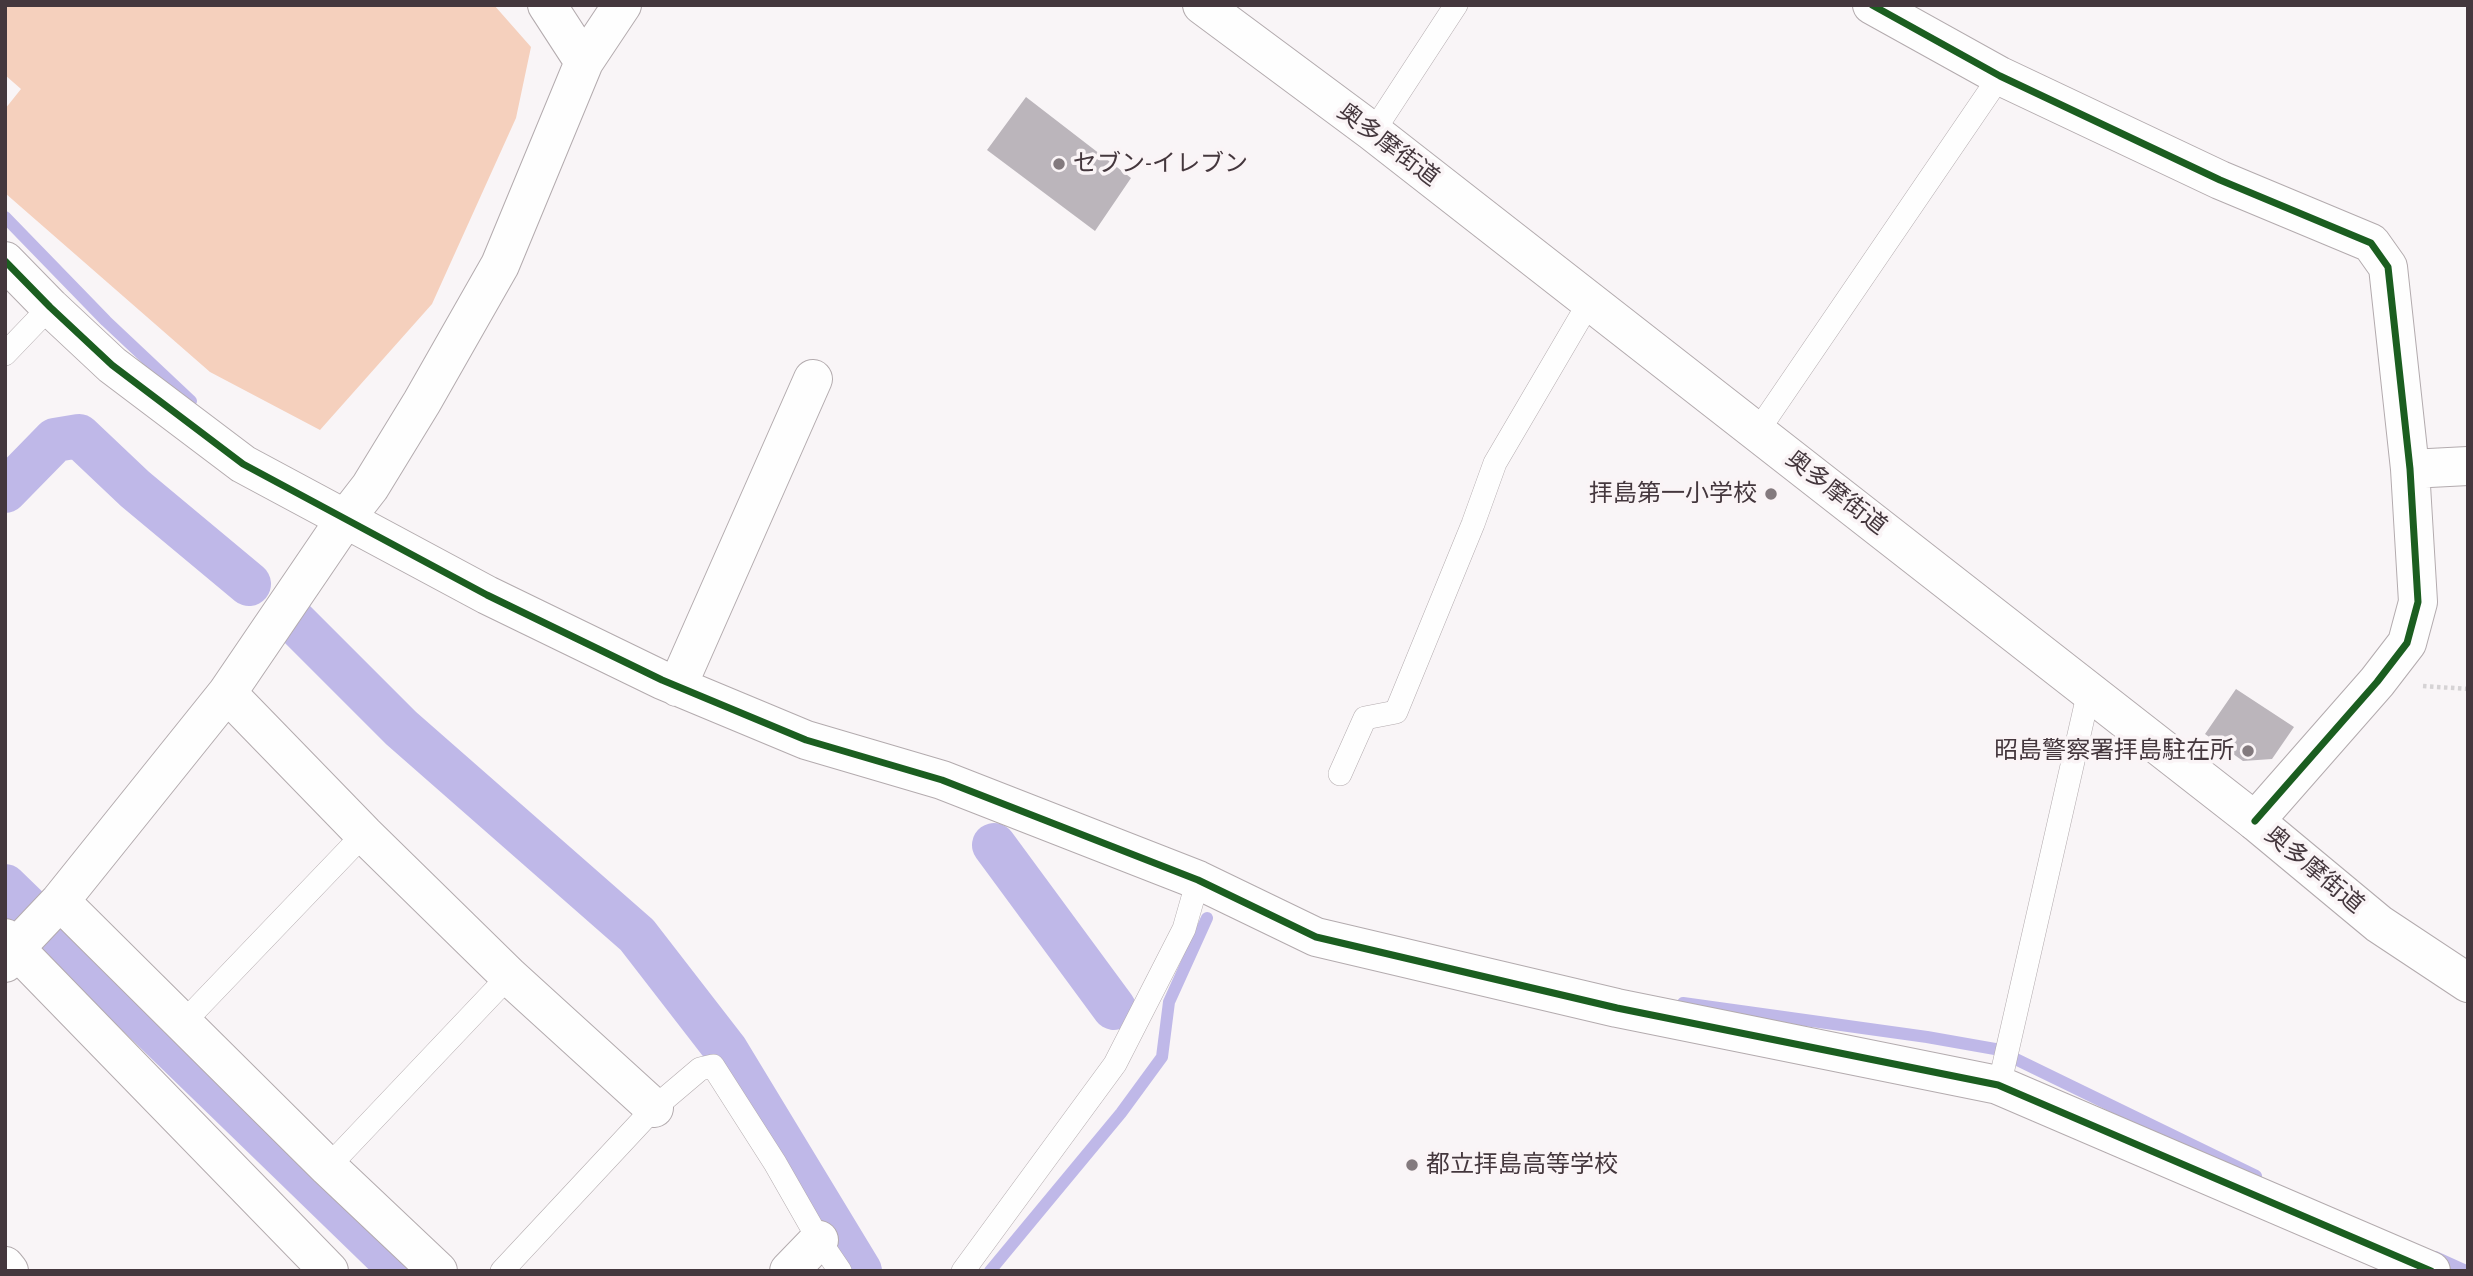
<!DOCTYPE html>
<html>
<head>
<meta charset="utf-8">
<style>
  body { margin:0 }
  #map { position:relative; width:2473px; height:1276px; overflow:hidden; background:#f9f5f7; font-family:"PT Sans Narrow",sans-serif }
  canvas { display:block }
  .frame { position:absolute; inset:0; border:7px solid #44373d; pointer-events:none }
</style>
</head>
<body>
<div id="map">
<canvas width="2473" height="1276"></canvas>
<div class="frame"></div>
</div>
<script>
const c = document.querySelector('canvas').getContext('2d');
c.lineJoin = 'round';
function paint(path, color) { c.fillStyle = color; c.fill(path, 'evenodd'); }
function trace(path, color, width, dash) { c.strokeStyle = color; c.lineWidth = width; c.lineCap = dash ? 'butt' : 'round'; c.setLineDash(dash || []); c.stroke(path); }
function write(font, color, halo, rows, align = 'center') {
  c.font = font + ' "PT Sans Narrow","Noto Sans JP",sans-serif'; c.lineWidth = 7; c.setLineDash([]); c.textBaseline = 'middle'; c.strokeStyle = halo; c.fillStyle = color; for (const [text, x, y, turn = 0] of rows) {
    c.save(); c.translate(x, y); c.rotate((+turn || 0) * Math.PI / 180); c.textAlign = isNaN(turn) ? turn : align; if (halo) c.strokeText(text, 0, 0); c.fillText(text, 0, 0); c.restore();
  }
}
const green = new Path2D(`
  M 5,5 L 494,5 L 531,47 L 516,118 L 432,304 L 320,430 L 210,372 L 5,193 L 5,109 L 21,89 L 5,75 Z`);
const stream = new Path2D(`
  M 5,217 L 106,321 L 191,401
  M 1683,1003 L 1927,1037 L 1995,1049 L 2256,1176
  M 2435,1257 L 2466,1271
  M 990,1271 L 1121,1113 L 1162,1057 L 1169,1002 L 1207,918`);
const canal = new Path2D(`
  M 5,491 L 55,440 L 79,436 L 135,489 L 249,584
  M 287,614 L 401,728 L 637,935 L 726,1050 L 860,1271
  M 994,845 L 1114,1008
  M 5,886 L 402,1271`);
const building = new Path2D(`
  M 1026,97 L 1131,178 L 1095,231 L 987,150 Z
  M 2236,689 L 2294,727 L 2272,759 L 2243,761 L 2205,734 Z`);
const path = new Path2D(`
  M 2423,686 L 2468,689`);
const service = new Path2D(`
  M 1373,132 L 1456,5
  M 5,354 L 50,307
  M 1757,432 L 2000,76
  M 1340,774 L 1365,718 L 1396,712 L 1473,524 L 1495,463 L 1590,301
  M 182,1024 L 364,834
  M 2000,1082 L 2089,691
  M 328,1167 L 509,976
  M 502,1271 L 654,1108 L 700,1069 L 713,1066 L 775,1163 L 819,1240 L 840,1271
  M 963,1271 L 1115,1064 L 1184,929 L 1198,880`);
const minor = new Path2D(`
  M 547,5 L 584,62
  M 1872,5 L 2000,76 L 2220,180 L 2371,243 L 2388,267 L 2410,469 L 2418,602 L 2407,643 L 2377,682 L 2255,821
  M 5,261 L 50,307 L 112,365 L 243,464 L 487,595 L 662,680 L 806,740 L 942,780 L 1198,880 L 1316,937 L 1617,1008 L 1998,1085 L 2431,1271
  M 2410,469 L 2468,466
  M 677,687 L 813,379
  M 227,693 L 364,834 L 509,976 L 654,1108
  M 60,901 L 328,1167 L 438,1271
  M 5,963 L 24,939 L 60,901 L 227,693 L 346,518 L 370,487 L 422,402 L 500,265 L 584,62 L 622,5
  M 5,1266 L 9,1271
  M 789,1271 L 819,1240`);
const tertiary = new Path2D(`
  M 5,938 L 329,1271`);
const primary = new Path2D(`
  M 1202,5 L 1373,132 L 2255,821 L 2379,924 L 2468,983`);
const cycleway = new Path2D(`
  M 1872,5 L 2000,76 L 2220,180 L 2371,243 L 2388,267 L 2410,469 L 2418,602 L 2407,643 L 2377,682 L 2255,821
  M 5,261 L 50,307 L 112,365 L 243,464 L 487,595 L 662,680 L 806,740 L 942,780 L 1198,880 L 1316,937 L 1617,1008 L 1998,1085 L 2431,1271`);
const markers = [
  [1059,164,7,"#837a7e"],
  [1771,494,7,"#837a7e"],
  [2248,751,7,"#837a7e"],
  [1412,1165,7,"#837a7e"]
];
const streetNames = [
  ["奥多摩街道",1388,145,37],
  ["奥多摩街道",1836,493,38],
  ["奥多摩街道",2314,870,40]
];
const poiNames = [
  ["セブン-イレブン",1073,164],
  ["拝島第一小学校",1757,494,"right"],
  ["昭島警察署拝島駐在所",2234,751,"right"],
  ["都立拝島高等学校",1426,1165]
];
paint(green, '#f5d0bd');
trace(stream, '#bfb8e8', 12);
trace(canal, '#bfb8e8', 44);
paint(building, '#bbb5bb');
trace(service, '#b3abae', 24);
trace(minor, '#b3abae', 40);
trace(tertiary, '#b3abae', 40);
trace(primary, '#b3abae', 40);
trace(path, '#d6d3d5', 4.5, [3.5, 3.5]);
trace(service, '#fefefe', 23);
trace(minor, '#fefefe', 38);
trace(tertiary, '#fefefe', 38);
trace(primary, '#fefefe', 38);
trace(cycleway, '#1b5e20', 7);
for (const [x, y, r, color] of markers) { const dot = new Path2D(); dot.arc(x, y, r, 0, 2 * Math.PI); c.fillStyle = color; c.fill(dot); trace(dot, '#faf4f6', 2.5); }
write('24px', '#44373d', '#faf4f6', streetNames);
write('24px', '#44373d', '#faf4f6', poiNames, 'left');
</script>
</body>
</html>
